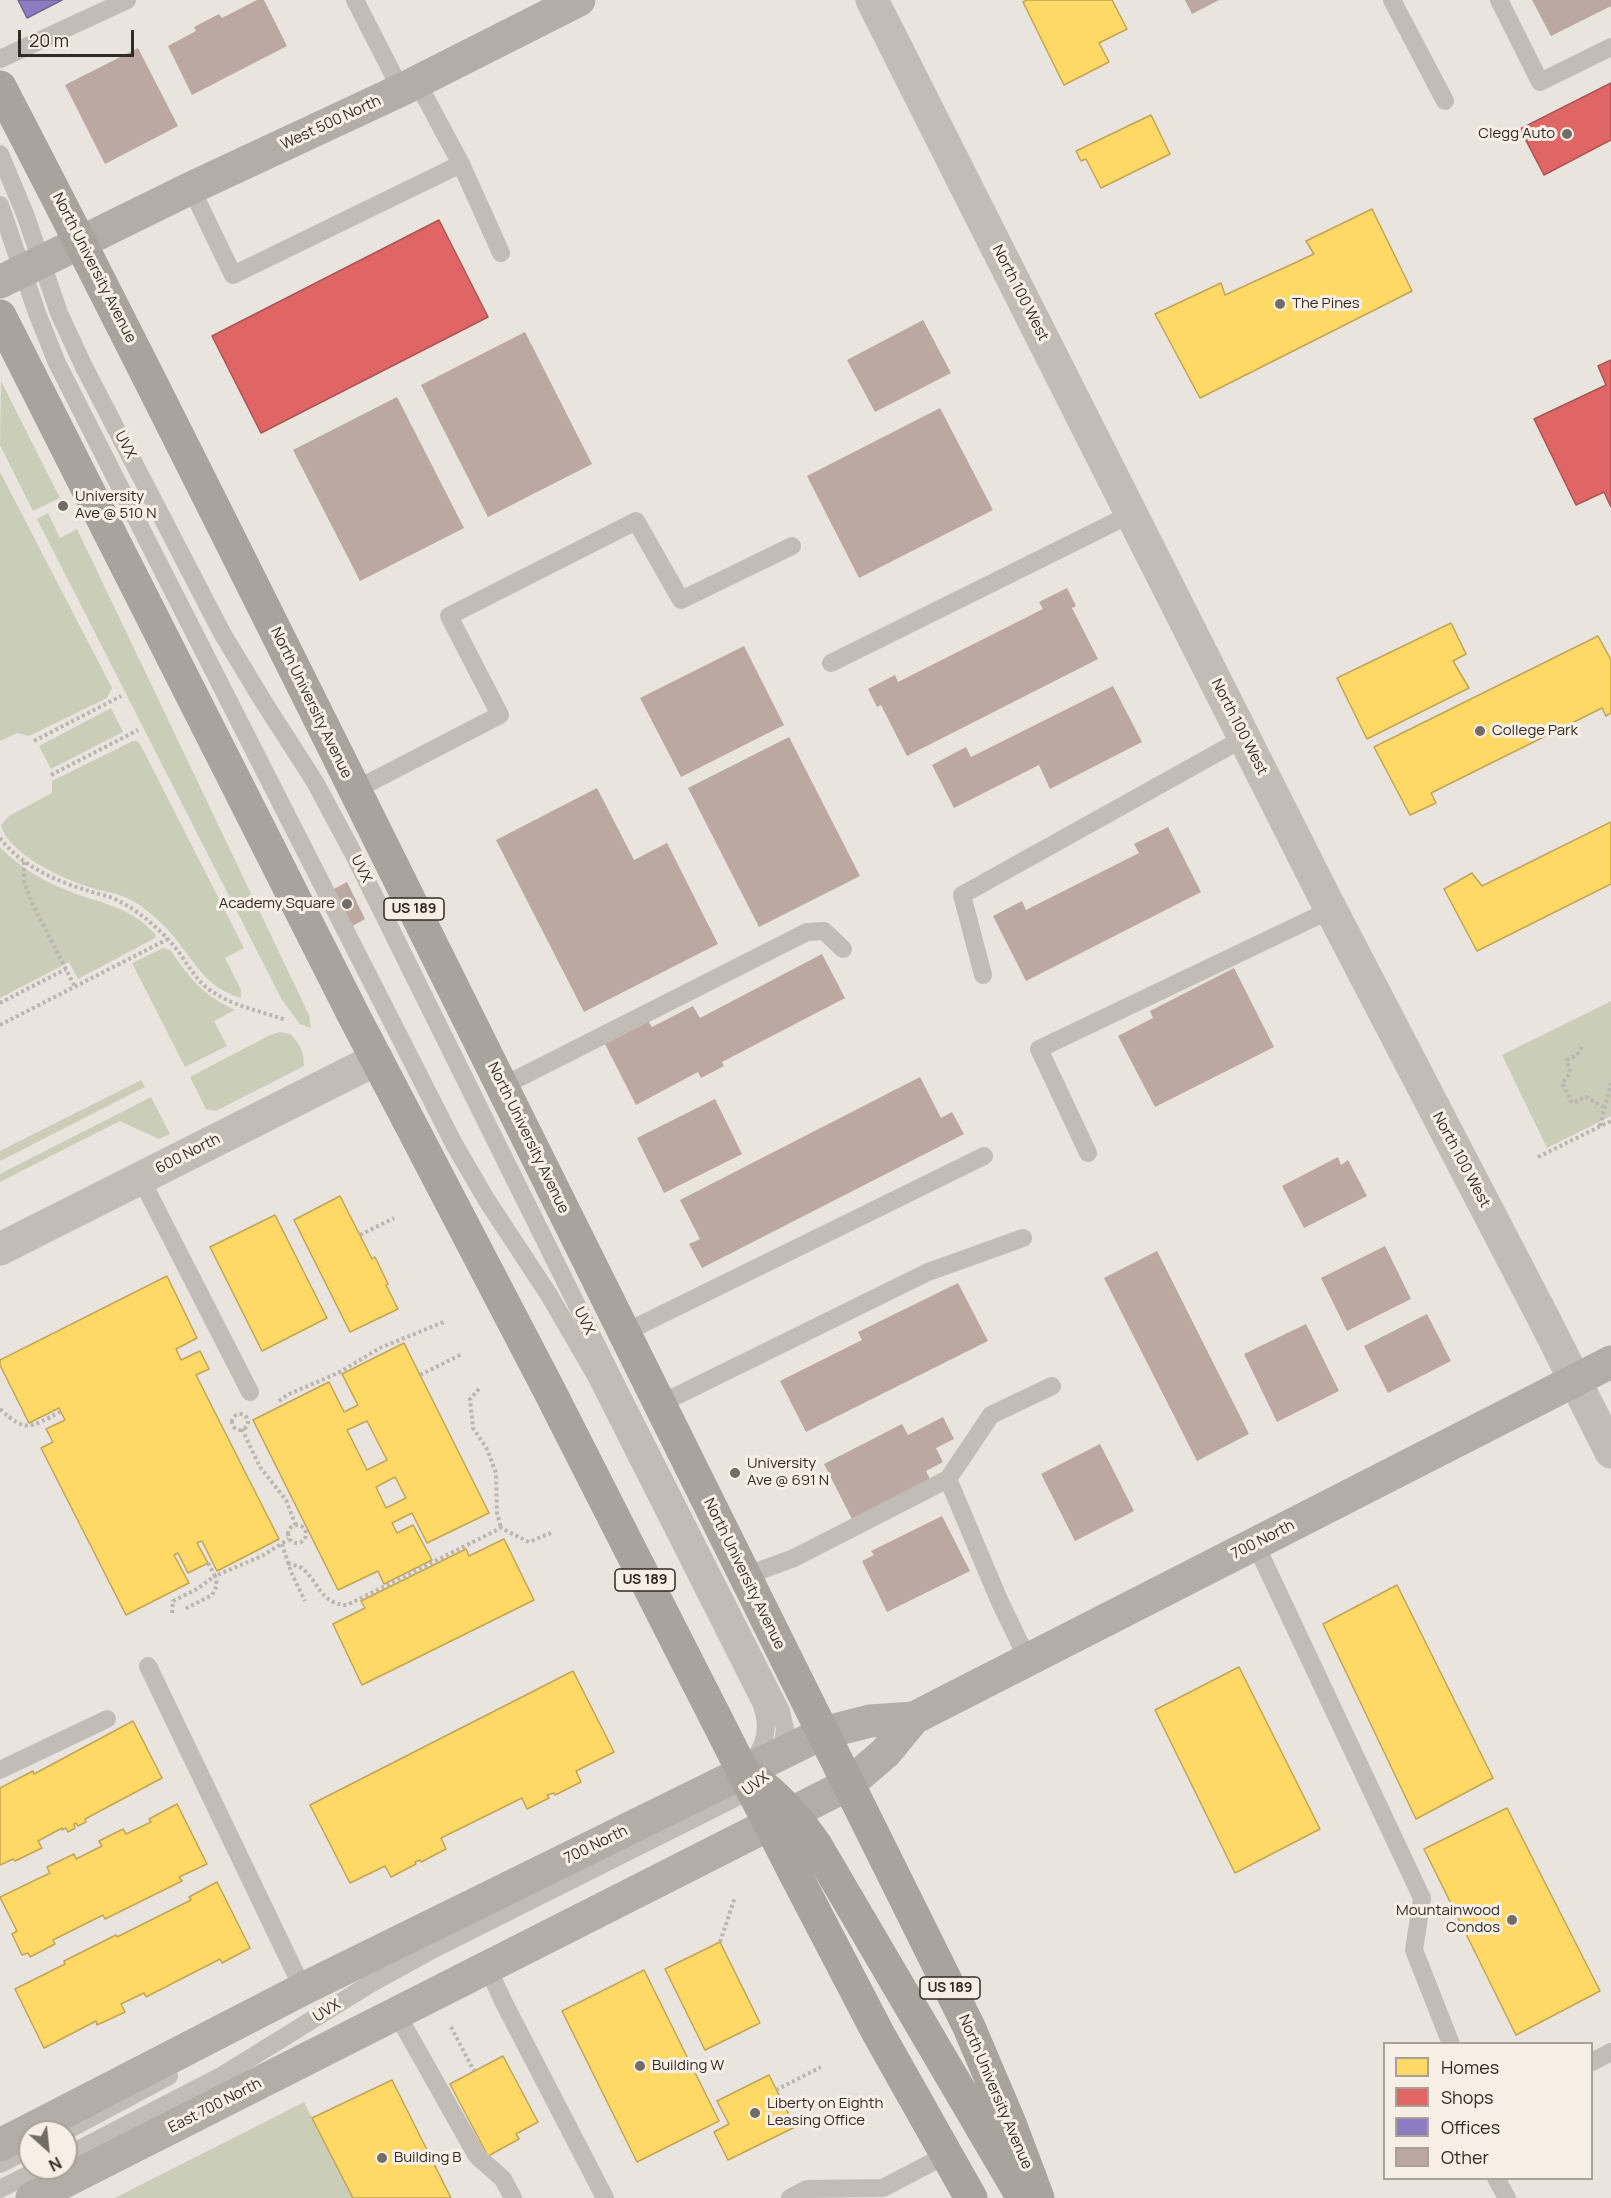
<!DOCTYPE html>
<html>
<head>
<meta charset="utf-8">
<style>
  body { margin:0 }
  #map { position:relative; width:1611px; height:2198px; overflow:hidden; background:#e9e4de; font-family:Manrope,sans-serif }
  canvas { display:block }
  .legend { position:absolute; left:1383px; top:2042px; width:210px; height:138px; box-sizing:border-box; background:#f7efe5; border:2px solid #a8a099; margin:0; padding:8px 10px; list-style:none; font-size:18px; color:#322a26 }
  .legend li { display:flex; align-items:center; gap:12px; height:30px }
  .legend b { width:30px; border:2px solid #a8a099 }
  .north { position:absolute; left:18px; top:2120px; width:60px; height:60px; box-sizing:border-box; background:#f7efe5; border:2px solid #a8a099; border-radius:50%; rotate:153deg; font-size:16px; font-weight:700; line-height:24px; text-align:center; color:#322a26 }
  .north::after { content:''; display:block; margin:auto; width:21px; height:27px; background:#726b66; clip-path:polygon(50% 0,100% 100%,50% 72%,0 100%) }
  .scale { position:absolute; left:18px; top:30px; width:116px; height:27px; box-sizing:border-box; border:3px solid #322a26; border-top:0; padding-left:8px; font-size:18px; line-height:21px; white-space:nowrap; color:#322a26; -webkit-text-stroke:4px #f7efe5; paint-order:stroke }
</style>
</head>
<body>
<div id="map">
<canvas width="1611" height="2198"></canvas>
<ul class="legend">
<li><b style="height:16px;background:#ffd966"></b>Homes</li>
<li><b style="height:16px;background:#e06666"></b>Shops</li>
<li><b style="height:16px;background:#8e7cc3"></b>Offices</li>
<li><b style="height:16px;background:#bba9a1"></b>Other</li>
</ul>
<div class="north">N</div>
<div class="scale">20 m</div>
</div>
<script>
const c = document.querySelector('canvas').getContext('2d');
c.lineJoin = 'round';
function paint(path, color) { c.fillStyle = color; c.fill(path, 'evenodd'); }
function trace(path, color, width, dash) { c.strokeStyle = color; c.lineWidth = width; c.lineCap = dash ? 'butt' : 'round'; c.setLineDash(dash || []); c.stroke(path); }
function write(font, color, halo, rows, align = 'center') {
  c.font = font + ' Manrope,sans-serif'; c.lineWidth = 6; c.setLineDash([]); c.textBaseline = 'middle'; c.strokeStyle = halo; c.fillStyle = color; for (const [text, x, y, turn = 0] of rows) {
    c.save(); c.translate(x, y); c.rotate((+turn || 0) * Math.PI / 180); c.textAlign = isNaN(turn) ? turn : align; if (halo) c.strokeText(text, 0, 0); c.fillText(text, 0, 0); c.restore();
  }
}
const green = new Path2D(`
  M 1,381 L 60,498 L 33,511 L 0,445 Z
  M 0,472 L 112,688 L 107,698 L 29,736 L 17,733 L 0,741 Z
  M 48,513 L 60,538 L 77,529 L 309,1015 L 311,1028 L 300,1024 L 282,1000 L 37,519 Z
  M 111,708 L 123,732 L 51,769 L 39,746 Z
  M 133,741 L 137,741 L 140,744 L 244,948 L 225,958 L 241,990 L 241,998 C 208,989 195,963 175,938 C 164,924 148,910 133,901 C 119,893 104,892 89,887 C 63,879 8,854 1,825 L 9,816 L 52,793 L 52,781 Z
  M 0,847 C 21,869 46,883 74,893 C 106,905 132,908 156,935 L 155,938 L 78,979 L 69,962 L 0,998 Z
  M 163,948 L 170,950 C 192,980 200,993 235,1010 L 214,1021 L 227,1046 L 185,1067 L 132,963 Z
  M 1611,1001 L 1611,1116 L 1547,1148 L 1502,1055 Z
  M 280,1032 L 290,1034 C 300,1044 304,1052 304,1066 L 216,1111 L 206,1109 L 190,1077 L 270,1035 Z
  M 141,1080 L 145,1087 L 0,1161 L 0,1151 Z
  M 151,1097 L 170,1134 L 159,1139 L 120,1121 L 0,1182 L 0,1174 Z
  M 304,2102 L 353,2198 L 115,2198 Z`);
const homes = new Path2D(`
  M 1027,0 L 1112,0 L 1127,29 L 1099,43 L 1109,62 L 1064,85 L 1023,2 Z
  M 1151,115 L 1170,154 L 1101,188 L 1086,159 L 1081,161 L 1076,151 Z
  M 1372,209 L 1412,291 L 1200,398 L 1155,314 L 1221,283 L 1225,295 L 1314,254 L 1306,241 Z
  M 1451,623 L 1466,654 L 1453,661 L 1469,688 L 1367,739 L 1337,678 Z
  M 1598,636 L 1611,660 L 1611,713 L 1606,716 L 1602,708 L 1431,793 L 1436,803 L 1410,815 L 1374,747 Z
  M 1611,822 L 1611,884 L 1477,951 L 1444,889 L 1472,873 L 1482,886 Z
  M 340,1196 L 372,1259 L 375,1257 L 388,1284 L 386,1285 L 398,1309 L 350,1332 L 294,1220 Z
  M 275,1215 L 327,1318 L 262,1351 L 210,1247 Z
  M 167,1276 L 197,1338 L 176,1349 L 181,1360 L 200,1351 L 209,1369 L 196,1375 L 279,1539 L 217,1571 L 202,1541 L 197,1543 L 208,1563 L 188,1573 L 178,1553 L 174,1555 L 189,1583 L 126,1615 L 41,1448 L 53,1442 L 46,1429 L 65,1420 L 59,1408 L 29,1423 L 0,1365 L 0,1360 Z
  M 404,1343 L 489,1513 L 427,1543 L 412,1513 L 392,1523 L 397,1533 L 413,1525 L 432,1560 L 384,1584 L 378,1571 L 338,1590 L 253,1420 L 329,1382 L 344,1412 L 358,1405 L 342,1374 ZM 367,1421 L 387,1460 L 367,1470 L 347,1430 ZM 395,1477 L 406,1498 L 386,1508 L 376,1487 Z
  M 504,1539 L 534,1600 L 362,1685 L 333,1624 L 365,1608 L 361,1601 L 466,1549 L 469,1556 Z
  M 1397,1585 L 1493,1778 L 1416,1819 L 1323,1624 Z
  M 1239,1667 L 1320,1829 L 1235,1873 L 1155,1710 Z
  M 573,1671 L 614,1752 L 576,1771 L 581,1782 L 555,1795 L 554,1793 L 547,1795 L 549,1798 L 527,1809 L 522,1798 L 441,1838 L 446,1849 L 421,1862 L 420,1860 L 415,1862 L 416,1864 L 391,1877 L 385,1866 L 350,1883 L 310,1805 Z
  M 133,1721 L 162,1778 L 85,1819 L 86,1822 L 78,1826 L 76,1823 L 74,1824 L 75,1828 L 68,1832 L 66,1828 L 62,1830 L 62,1828 L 38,1841 L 42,1848 L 15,1861 L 13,1859 L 0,1865 L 0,1788 L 33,1771 L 34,1774 Z
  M 177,1804 L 207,1864 L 179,1877 L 182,1881 L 105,1919 L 103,1915 L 53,1940 L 55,1944 L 30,1957 L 28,1953 L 22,1955 L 12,1934 L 17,1931 L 0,1897 L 50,1873 L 47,1867 L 74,1854 L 76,1859 L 102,1846 L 99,1841 L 123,1829 L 126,1834 L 151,1822 L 149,1819 Z
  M 1507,1808 L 1600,1991 L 1516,2035 L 1424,1849 Z
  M 217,1882 L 250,1948 L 222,1963 L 220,1959 L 146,1997 L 144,1993 L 121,2004 L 125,2012 L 97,2025 L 96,2021 L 44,2048 L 15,1989 L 65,1964 L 64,1961 L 116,1935 L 117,1937 L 191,1900 L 189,1897 Z
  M 720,1942 L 760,2023 L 705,2050 L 665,1969 Z
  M 644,1970 L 719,2121 L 637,2162 L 562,2011 Z
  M 503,2056 L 538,2122 L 516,2134 L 519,2139 L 488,2156 L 450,2084 Z
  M 769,2075 L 795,2127 L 728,2160 L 714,2132 L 729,2124 L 717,2101 Z
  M 392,2080 L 451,2198 L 353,2198 L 312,2118 Z`);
const shops = new Path2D(`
  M 1611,83 L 1611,140 L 1544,175 L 1520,129 Z
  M 439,220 L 488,317 L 261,433 L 212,336 Z
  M 1611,360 L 1611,507 L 1604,492 L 1576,505 L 1534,419 L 1606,385 L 1598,366 Z`);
const offices = new Path2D(`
  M 18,0 L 62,0 L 27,18 Z`);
const building = new Path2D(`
  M 257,0 L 264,0 L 287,46 L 192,95 L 168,46 L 196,31 L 194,27 L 219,14 L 222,18 Z
  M 1185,0 L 1219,0 L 1192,14 Z
  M 1532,0 L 1611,0 L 1611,6 L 1551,36 Z
  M 138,48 L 178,126 L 105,164 L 65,85 Z
  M 923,320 L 951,373 L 875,412 L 847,360 Z
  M 525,332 L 592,464 L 488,517 L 421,385 Z
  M 397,397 L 464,528 L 360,581 L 293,450 Z
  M 940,408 L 993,510 L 859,578 L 807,476 Z
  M 1067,588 L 1076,606 L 1072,608 L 1098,659 L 907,756 L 881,705 L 877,707 L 868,689 L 895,675 L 898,682 L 1043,609 L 1039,602 Z
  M 744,646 L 784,725 L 681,777 L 640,698 Z
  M 1113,686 L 1142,742 L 1050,789 L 1039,765 L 954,808 L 932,765 L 966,747 L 971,757 Z
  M 789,737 L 860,876 L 759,927 L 688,788 Z
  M 597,788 L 634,860 L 667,843 L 718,944 L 584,1012 L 496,840 Z
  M 1168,827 L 1201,892 L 1026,981 L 993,916 L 1022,901 L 1026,910 L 1139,853 L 1134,844 Z
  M 347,882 L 365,919 L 349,928 L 330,891 Z
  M 822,954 L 845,998 L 722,1062 L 724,1066 L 701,1078 L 698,1072 L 636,1105 L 605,1044 L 648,1021 L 652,1027 L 693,1006 L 700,1018 Z
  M 1234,968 L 1274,1047 L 1155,1107 L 1118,1036 L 1153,1018 L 1150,1011 Z
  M 920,1077 L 941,1118 L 952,1112 L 964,1134 L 702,1268 L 689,1244 L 700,1239 L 680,1200 Z
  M 715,1099 L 742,1154 L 664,1193 L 637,1138 Z
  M 1338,1157 L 1341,1165 L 1348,1160 L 1367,1196 L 1304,1228 L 1282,1186 Z
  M 1385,1246 L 1411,1299 L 1347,1331 L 1321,1278 Z
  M 1157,1251 L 1249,1434 L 1197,1461 L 1104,1278 Z
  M 958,1283 L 988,1341 L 806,1432 L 780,1381 L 862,1340 L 858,1332 Z
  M 1427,1314 L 1451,1361 L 1388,1393 L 1364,1346 Z
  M 1306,1324 L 1339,1391 L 1277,1422 L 1244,1354 Z
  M 943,1417 L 954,1439 L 936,1448 L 943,1462 L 926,1471 L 932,1483 L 854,1523 L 824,1464 L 902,1424 L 908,1435 Z
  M 1100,1444 L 1134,1511 L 1075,1541 L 1041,1474 Z
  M 942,1516 L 970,1571 L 887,1612 L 862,1561 L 874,1555 L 871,1551 Z`);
const path = new Path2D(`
  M 34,741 L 121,696
  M 51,775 L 138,730
  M 0,838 C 21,866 56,881 89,891 C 98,894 110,896 119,901 C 142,913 162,931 178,951 C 187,963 194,977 206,987 C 228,1005 260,1011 286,1020
  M 24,862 L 24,881 L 31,901 L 75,987
  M 0,1003 L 66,969
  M 0,1025 L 168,939
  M 1582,1047 L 1577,1055 L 1567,1060 L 1570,1073 L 1562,1083 L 1572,1103 L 1586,1097 L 1605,1108
  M 1600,1126 L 1611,1083
  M 1538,1157 L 1611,1121
  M 360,1235 L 394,1218
  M 420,1375 L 462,1354
  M 479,1389 L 470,1399 L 473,1428 L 487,1449 L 496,1473 L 497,1513 L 501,1528
  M 279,1401 L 287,1395 L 338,1373 L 380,1348 L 446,1321
  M 0,1409 C 27,1434 30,1427 60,1412
  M232 1422a8 8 0 1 1 16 0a8 8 0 1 1-16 0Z
  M 242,1429 L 260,1467 L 286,1500 L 296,1526
  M288 1534a9 9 0 1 1 18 0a9 9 0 1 1-18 0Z
  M 282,1544 L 291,1572 L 305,1601
  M 208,1563 L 215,1576 L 262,1556 L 289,1539
  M 288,1563 C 292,1565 299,1566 302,1568 C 319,1582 320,1604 347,1605 L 501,1528 L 529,1542 L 551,1533
  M 172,1613 L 173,1601 L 197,1589 L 215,1576 L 217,1585 L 212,1595 L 183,1610
  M 720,1942 L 735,1897
  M 451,2027 L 474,2071
  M 776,2090 L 821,2067`);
const lane = new Path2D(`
  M 355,0 L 401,90
  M 1392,0 L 1445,101
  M 1499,0 L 1540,82 L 1611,47
  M 0,59 L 127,0
  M 0,154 L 25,214 L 59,313 L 84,367 L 222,633 L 263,701 L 315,782 L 353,853 L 620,1392 L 781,1711 L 785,1729 L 781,1756
  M 461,164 L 501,253
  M 191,188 L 233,275 L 461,164 L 417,82
  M 0,205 L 37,313 L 57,363 L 454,1144 L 486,1199 L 549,1295 L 596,1376 L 761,1703 C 770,1725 766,1744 752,1763
  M 831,663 L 1131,514
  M 355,790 L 500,715 L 449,616 L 636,521 L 681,600 L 792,546
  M 983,975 L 962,895 L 1244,738
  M 503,1086 L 807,932 L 824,931 L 843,949
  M 1088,1153 L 1039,1049 L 1330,910
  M 141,1179 L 250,1392
  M 624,1333 L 984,1156
  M 660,1404 L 928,1272 L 1023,1238
  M 948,1479 L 991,1415 L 1052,1386
  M 1255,1543 L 1422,1898 L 1414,1950 L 1451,2044
  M 745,1576 L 794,1558 L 948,1479 L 1000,1602 L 1028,1660
  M 148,1666 L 303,1989
  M 0,1770 L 107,1719
  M 488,1968 L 503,2001 L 605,2198
  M 397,2014 L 477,2156 L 503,2179 L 513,2198
  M 1592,2062 L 1611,2052
  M 64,2132 L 169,2076
  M 66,2156 L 223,2075 L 370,1984 L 428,1952 L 757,1787
  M 0,2164 L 30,2149
  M 1496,2178 L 1507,2198
  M 0,2189 L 42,2168
  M 790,2198 L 807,2189 L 883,2188 L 946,2155`);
const street = new Path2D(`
  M 872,0 L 1326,900 L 1544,1319 L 1611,1452
  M 0,1249 L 377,1059`);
const secondary = new Path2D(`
  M 0,282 L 191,188 L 401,90 L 579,0
  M 0,2145 L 303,1989 L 823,1733 L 870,1721 L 914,1718 L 1611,1362
  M 32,2198 L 849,1784 L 886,1752 L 914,1718`);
const highway = new Path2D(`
  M 0,87 C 116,309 227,534 339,758 C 550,1181 758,1605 969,2027 L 1011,2126 L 1038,2198
  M 0,316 L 354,1016 L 548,1388 L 791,1866 L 878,2033 L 971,2198
  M 752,1778 C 779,1797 799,1820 817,1847 L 1017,2188`);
const markers = [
  [1567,134,6,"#726b66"],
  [1280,304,6,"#726b66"],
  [63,506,6,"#726b66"],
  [1480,731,6,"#726b66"],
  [347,904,6,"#726b66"],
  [735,1473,6,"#726b66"],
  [1512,1920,6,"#726b66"],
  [640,2066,6,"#726b66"],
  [755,2113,6,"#726b66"],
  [382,2158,6,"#726b66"]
];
const shields = [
  [414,909,60],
  [645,1580,60],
  [950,1988,60]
];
const shieldNames = [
  ["US 189",414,909],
  ["US 189",645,1580],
  ["US 189",950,1988]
];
const streetNames = [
  ["West 500 North",331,123,-25],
  ["North University Avenue",94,268,63],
  ["North 100 West",1020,293,63],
  ["UVX",125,445,63],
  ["North University Avenue",311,703,64],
  ["North 100 West",1239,727,63],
  ["UVX",361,869,64],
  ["North University Avenue",528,1138,64],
  ["600 North",188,1154,-27],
  ["North 100 West",1461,1160,62],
  ["UVX",584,1321,64],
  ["700 North",1263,1540,-27],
  ["North University Avenue",744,1574,64],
  ["UVX",756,1784,-37],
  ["700 North",596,1845,-26],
  ["UVX",327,2011,-32],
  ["North University Avenue",995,2092,67],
  ["East 700 North",215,2106,-27]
];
const poiNames = [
  ["Clegg Auto",1555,134,"right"],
  ["The Pines",1292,304],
  ["University",75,497],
  ["Ave @ 510 N",75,514],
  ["College Park",1492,731],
  ["Academy Square",335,904,"right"],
  ["University",747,1464],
  ["Ave @ 691 N",747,1481],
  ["Mountainwood",1500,1911,"right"],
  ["Condos",1500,1928,"right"],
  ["Building W",652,2066],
  ["Liberty on Eighth",767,2104],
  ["Leasing Office",767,2121],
  ["Building B",394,2158]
];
paint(green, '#caceb9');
paint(homes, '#ffd966');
trace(homes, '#c2a453', 1.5);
paint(shops, '#e06666');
trace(shops, '#ac5453', 1.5);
paint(offices, '#8e7cc3');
trace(offices, '#726394', 1.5);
paint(building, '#bba9a1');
trace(path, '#bbb5b0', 4, [3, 3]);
trace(lane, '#c2bcb7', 18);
trace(street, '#c2bcb7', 33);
trace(secondary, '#b3ada8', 33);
trace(highway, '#a8a39d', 33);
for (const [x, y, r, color] of markers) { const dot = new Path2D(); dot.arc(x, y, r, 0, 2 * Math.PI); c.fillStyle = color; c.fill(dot); trace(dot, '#f7efe5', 2); }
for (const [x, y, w] of shields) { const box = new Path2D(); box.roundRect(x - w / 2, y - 11, w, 22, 4.5); c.fillStyle = '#f7efe5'; c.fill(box); trace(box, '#322a26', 1.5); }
write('bold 14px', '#322a26', null, shieldNames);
write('15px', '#322a26', '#f7efe5', streetNames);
write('15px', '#322a26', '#f7efe5', poiNames, 'left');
</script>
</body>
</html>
